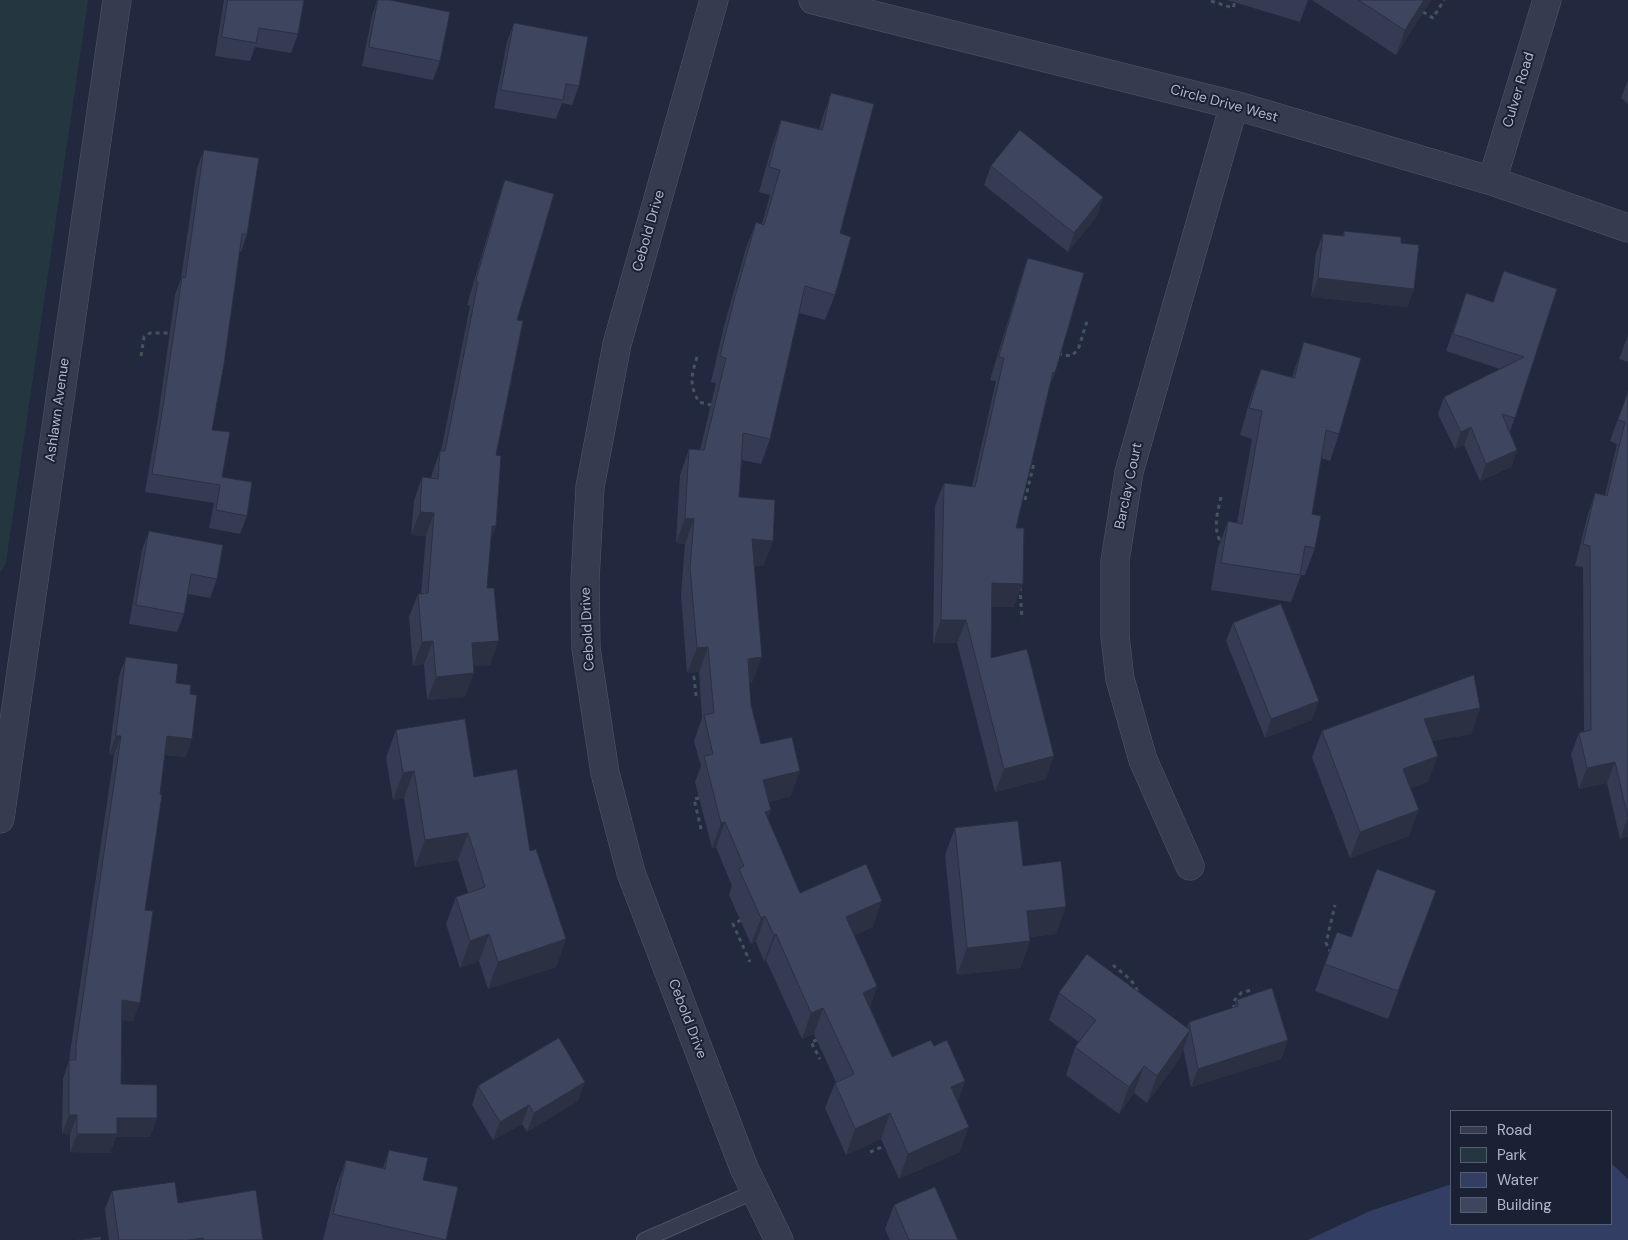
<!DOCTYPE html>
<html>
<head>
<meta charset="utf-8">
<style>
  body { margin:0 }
  #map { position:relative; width:1628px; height:1240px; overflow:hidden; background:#22293f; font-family:"DM Sans",sans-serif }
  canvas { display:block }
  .legend { position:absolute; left:1450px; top:1110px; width:162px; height:115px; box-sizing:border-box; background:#1b2134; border:1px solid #575d70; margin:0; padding:6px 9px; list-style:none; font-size:15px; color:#b2b7ca }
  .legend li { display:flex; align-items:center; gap:10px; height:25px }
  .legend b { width:25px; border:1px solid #575d70 }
</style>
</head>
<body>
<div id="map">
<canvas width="1628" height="1240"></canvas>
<ul class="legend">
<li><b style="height:6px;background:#363c4f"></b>Road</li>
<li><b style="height:14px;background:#243740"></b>Park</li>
<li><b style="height:14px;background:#333e65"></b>Water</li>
<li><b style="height:14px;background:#3e455f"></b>Building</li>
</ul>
</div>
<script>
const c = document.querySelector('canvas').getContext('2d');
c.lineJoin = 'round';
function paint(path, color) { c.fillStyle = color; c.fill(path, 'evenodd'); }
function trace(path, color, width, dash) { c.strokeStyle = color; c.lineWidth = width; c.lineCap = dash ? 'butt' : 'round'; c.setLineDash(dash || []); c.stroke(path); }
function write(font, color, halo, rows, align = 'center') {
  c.font = font + ' "DM Sans",sans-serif'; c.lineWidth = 4; c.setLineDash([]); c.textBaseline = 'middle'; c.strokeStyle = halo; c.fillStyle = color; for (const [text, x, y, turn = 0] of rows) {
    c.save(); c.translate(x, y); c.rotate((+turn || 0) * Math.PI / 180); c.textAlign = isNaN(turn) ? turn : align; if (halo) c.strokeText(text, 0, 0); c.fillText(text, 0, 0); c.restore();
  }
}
const green = new Path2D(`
  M 0,0 L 88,0 L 6,562 L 0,573 Z`);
const water = new Path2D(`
  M 1612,1164 L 1628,1179 L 1628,1240 L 1308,1240 L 1370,1211 L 1452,1184 L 1452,1224 L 1612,1224 Z`);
const path = new Path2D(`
  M 1211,1 L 1233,8 L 1235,2
  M 1423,12 L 1433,18 L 1444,0
  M 1058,354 L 1071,356 L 1078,350 L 1088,318
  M 141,356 L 144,337 L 150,333 L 170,333
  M 697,357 C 691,377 689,384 699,402 L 711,405
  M 1221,497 C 1217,515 1212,530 1223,546
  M 1025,500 L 1034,463 L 1029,462
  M 1020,587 L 1022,619
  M 696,696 L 694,677 L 699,676
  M 699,798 L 694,799 L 702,833
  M 741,920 L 733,924 L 750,962
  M 1331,953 L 1326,943 L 1335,905
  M 1113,965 C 1122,973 1137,982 1138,995
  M 1234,1009 L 1234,1001 L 1241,993 L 1251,990
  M 817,1040 L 811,1042 L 820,1059
  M 870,1152 L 884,1146`);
const lane = new Path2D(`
  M 644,1240 L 756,1191`);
const street = new Path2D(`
  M 714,0 L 617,344 L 590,487 L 585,581 L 586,648 L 605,773 L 631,873 L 744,1168 L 779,1240
  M 813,0 L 1234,105 L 1492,181 L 1628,228
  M 1492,181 L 1547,0
  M 0,819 L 117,0
  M 1190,866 L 1143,760 L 1120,679 L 1115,636 L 1115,561 L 1129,472 L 1234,105`);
const wall = new Path2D(`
  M 224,0 L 304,0 L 298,34 L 291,53 L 255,47 L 250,61 L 215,56 Z
  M 377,0 L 390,0 L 440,61 L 433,80 L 362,66 L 372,16 Z
  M 1227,0 L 1308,0 L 1300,22 Z
  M 1312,0 L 1431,0 L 1396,55 Z
  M 514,23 L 579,86 L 572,105 L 562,103 L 556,119 L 494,108 L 507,42 Z
  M 1628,80 L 1628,104 L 1621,98 Z
  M 831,93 L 840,233 L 835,295 L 825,320 L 799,313 L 770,439 L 761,464 L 742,460 L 739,497 L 773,541 L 763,566 L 754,566 L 752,683 L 749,683 L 751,705 L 761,744 L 791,796 L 769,802 L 771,810 L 768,819 L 800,893 L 873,927 L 854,935 L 877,986 L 870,1007 L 892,1057 L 934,1046 L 965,1081 L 958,1101 L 960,1152 L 899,1179 L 881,1139 L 846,1155 L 825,1108 L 835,1083 L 836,1082 L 814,1034 L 802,1039 L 766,960 L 764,961 L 756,942 L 751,944 L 729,895 L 732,886 L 716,847 L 712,848 L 695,782 L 701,766 L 694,741 L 702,718 L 699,672 L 687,673 L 681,594 L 685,544 L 676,543 L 680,475 L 689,449 L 700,450 L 716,383 L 711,382 L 724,326 L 746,248 L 756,222 L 762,224 L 770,195 L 759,192 L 772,146 L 781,120 L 819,130 L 822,119 Z
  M 204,150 L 247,234 L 241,252 L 239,252 L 212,430 L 222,477 L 247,516 L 240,534 L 209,528 L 214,503 L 145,492 L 158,418 L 175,295 L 181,279 L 197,168 Z
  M 991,166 L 1103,197 L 1097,216 L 1068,252 L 984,185 Z
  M 505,180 L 517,320 L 496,455 L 487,588 L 490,665 L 473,666 L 465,697 L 427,700 L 424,664 L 413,666 L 409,617 L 418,594 L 421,594 L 426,536 L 411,535 L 414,501 L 422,477 L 431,478 L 432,474 L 440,451 L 441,451 L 470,306 L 467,305 L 497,203 Z
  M 1344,231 L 1401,243 L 1414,289 L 1407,307 L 1311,297 L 1316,253 L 1323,234 L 1343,236 Z
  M 1028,258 L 1055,373 L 1048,390 L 1016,528 L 1014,607 L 991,607 L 991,658 L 1046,779 L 995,792 L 957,643 L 933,643 L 935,506 L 944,483 L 972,487 L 996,381 L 990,380 L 1020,281 Z
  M 1557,289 L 1510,432 L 1517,450 L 1511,467 L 1480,481 L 1464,445 L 1455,449 L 1438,414 L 1444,397 L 1500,369 L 1446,351 L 1466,293 L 1493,302 Z
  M 1628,335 L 1628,362 L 1619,359 Z
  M 1304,342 L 1339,434 L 1330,461 L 1321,458 L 1312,514 L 1315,548 L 1305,575 L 1301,575 L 1291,602 L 1211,590 L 1218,548 L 1228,521 L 1237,523 L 1252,439 L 1240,435 L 1251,396 L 1261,369 L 1292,377 Z
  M 1628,391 L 1628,837 L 1620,839 L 1607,783 L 1579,789 L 1571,754 L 1579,733 L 1584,731 L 1583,567 L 1575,566 L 1588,514 L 1595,493 L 1605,495 L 1617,444 L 1610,441 Z
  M 149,531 L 217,579 L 210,598 L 188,594 L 184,614 L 177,632 L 129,624 L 142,550 Z
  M 1233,623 L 1312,720 L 1265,738 L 1226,641 Z
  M 126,657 L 176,683 L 190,694 L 186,757 L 165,755 L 145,910 L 133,1021 L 122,1020 L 121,1084 L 157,1118 L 150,1137 L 116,1137 L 110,1153 L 70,1152 L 70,1134 L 62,1134 L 63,1079 L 69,1060 L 114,755 L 109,755 L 119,676 Z
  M 1480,708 L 1471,734 L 1432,741 L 1428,782 L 1411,788 L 1409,836 L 1350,858 L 1312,757 L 1322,731 Z
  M 396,730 L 474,777 L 530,851 L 566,939 L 556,967 L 488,989 L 479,961 L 460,968 L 446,924 L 456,897 L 468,893 L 458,860 L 415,867 L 404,798 L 393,800 L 386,758 Z
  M 955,828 L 1023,866 L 1056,934 L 1030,937 L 1030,941 L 1020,968 L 957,975 L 945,855 Z
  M 1436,891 L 1388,1019 L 1315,991 L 1325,964 L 1351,937 Z
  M 1059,993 L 1187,1028 L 1189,1022 L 1234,1008 L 1237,1000 L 1288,1040 L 1281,1059 L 1191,1087 L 1183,1048 L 1180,1058 L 1147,1103 L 1134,1093 L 1119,1114 L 1066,1075 L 1075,1047 L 1079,1042 L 1049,1020 Z
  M 585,1082 L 578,1101 L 527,1132 L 522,1124 L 493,1140 L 472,1105 L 478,1086 Z
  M 389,1150 L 423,1180 L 446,1240 L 323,1240 L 336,1187 L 346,1160 L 383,1168 Z
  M 112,1191 L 263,1240 L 109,1240 L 105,1209 Z
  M 894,1205 L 958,1240 L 890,1240 L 885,1229 Z`);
const shadedWall = new Path2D(`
  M 1424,0 L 1431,0 L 1396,55 L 1405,30 Z
  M 1103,197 L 1097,216 L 1068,252 L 1074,233 Z
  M 1318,278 L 1414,289 L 1407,307 L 1311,297 Z
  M 1471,427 L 1464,445 L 1455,449 L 1461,432 Z
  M 1517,450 L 1511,467 L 1480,481 L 1486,464 Z
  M 420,512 L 434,513 L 426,536 L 411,535 Z
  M 685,518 L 694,519 L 685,544 L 676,543 Z
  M 492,526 L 496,526 L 487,550 Z
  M 752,539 L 773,541 L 763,566 L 743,565 Z
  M 992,583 L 1023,584 L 1014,607 L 983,607 Z
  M 941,620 L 966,620 L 957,643 L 933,643 Z
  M 433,641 L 424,664 L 413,666 L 422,642 Z
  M 499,641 L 490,665 L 463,667 L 472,643 Z
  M 708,647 L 699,672 L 687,673 L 697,648 Z
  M 762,657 L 752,683 L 738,684 L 748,659 Z
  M 474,673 L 465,697 L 427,700 L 436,677 Z
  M 1319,701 L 1312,720 L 1265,738 L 1271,719 Z
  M 1480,708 L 1471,734 L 1414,745 L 1424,719 Z
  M 116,736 L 121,736 L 114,755 L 109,755 Z
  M 167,736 L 192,739 L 186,757 L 160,754 Z
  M 1054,756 L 1046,779 L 995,792 L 1004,769 Z
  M 1438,756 L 1428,782 L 1394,795 L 1403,769 Z
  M 1615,762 L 1607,783 L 1579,789 L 1587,768 Z
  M 414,771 L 404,798 L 393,800 L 403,773 Z
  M 800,771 L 791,796 L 754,805 L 763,780 Z
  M 771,810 L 762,836 L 765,812 Z
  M 1419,810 L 1409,836 L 1350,858 L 1360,832 Z
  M 1628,818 L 1628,837 L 1620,839 Z
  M 725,822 L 716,847 L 712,848 L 721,823 Z
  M 468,833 L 458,860 L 415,867 L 425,840 Z
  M 1436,891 L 1426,918 L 1388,1019 L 1398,991 Z
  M 882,901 L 873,927 L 837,943 L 846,917 Z
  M 1066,907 L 1056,934 L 1017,938 L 1027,911 Z
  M 765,916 L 756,942 L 751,944 L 761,918 Z
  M 489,934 L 479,961 L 460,968 L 470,941 Z
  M 776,934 L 766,960 L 764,961 L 774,935 Z
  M 566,939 L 556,967 L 488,989 L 498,962 Z
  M 1030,941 L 1020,968 L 957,975 L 967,948 Z
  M 877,986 L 868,1012 L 863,993 Z
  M 122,1000 L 140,1003 L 133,1021 L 115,1019 Z
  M 823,1008 L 814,1034 L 802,1039 L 811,1013 Z
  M 1190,1030 L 1180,1058 L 1147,1103 L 1157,1076 Z
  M 1288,1040 L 1281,1059 L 1191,1087 L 1198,1069 Z
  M 1144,1066 L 1134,1093 L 1119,1114 L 1129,1087 Z
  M 965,1081 L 956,1106 L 951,1087 Z
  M 585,1082 L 578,1101 L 527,1132 L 534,1113 Z
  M 529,1105 L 522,1124 L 493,1140 L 500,1122 Z
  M 890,1113 L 881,1139 L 846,1155 L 855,1129 Z
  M 69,1115 L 77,1115 L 70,1134 L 62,1134 Z
  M 117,1118 L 157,1118 L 150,1137 L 116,1137 L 110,1153 L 70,1152 L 77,1134 Z
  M 969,1127 L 960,1152 L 899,1179 L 908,1154 Z
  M 203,1238 L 203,1240 L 188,1240 Z`);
const building = new Path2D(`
  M 228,0 L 304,0 L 298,34 L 259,28 L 256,43 L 222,37 Z
  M 378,0 L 390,0 L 450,12 L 440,61 L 369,47 Z
  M 1359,0 L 1424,0 L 1405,30 Z
  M 514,23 L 588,37 L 579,86 L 566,84 L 563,100 L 501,90 Z
  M 831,93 L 874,104 L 840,233 L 851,237 L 835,295 L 805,286 L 770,439 L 743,433 L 739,497 L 775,500 L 773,541 L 752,539 L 762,657 L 748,659 L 751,705 L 761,744 L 792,737 L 800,771 L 763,780 L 771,810 L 765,812 L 800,893 L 866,864 L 882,901 L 846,917 L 877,986 L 863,993 L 892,1057 L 931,1040 L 934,1046 L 947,1040 L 965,1081 L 951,1087 L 969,1127 L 908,1154 L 890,1113 L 855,1129 L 835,1083 L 854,1074 L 823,1008 L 811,1013 L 776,934 L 774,935 L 765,916 L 761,918 L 739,869 L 744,866 L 725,822 L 721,823 L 704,756 L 713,754 L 704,715 L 714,713 L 708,647 L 697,648 L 690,568 L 694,519 L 685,518 L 689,449 L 704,450 L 726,358 L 720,356 L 734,300 L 756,222 L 764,225 L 780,170 L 769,167 L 781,120 L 822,130 Z
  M 1020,130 L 1103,197 L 1074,233 L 991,166 Z
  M 204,150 L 259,158 L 247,234 L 242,234 L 224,364 L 212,430 L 230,432 L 222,477 L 252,482 L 247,516 L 216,510 L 220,485 L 152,474 L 164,400 L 182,277 L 185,278 Z
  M 505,180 L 554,194 L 517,320 L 523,321 L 496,455 L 501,456 L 496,526 L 492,526 L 487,588 L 494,588 L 499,641 L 472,643 L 474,673 L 436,677 L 433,641 L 422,642 L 418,594 L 428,593 L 434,513 L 420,512 L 422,477 L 438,479 L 440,451 L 445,451 L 478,282 L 476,281 Z
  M 1344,231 L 1401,237 L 1401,243 L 1419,245 L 1414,289 L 1318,278 L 1323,234 L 1344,236 Z
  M 1028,258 L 1084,273 L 1055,373 L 1053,372 L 1016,528 L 1024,528 L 1023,584 L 992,583 L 991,658 L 1027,649 L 1054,756 L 1004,769 L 966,620 L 941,620 L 944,483 L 975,487 L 1004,358 L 999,357 Z
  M 1504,271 L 1557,289 L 1515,418 L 1502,414 L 1517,450 L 1486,464 L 1471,427 L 1461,432 L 1444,397 L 1524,357 L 1453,334 L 1466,293 L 1493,302 Z
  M 1304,342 L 1361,358 L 1339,434 L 1326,430 L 1312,514 L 1321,516 L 1315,548 L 1305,546 L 1300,575 L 1221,563 L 1228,521 L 1242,524 L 1262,411 L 1249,408 L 1261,369 L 1294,378 Z
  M 1628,392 L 1628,818 L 1615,762 L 1587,768 L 1579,733 L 1591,730 L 1590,546 L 1583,544 L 1595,493 L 1607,496 L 1625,422 L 1618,420 Z
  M 149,531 L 223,545 L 217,579 L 191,574 L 184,614 L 136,605 Z
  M 1281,604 L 1319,701 L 1271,719 L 1233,623 Z
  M 126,657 L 178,664 L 176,683 L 191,685 L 190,694 L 197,695 L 192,739 L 167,736 L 160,794 L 162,795 L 145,910 L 153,911 L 140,1003 L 122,1000 L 121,1084 L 157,1085 L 157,1118 L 117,1118 L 117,1134 L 77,1134 L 77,1115 L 69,1115 L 69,1060 L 76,1060 L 76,1045 L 121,736 L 116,736 Z
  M 1474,675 L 1480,708 L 1424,719 L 1438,756 L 1403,769 L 1419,810 L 1360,832 L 1322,731 Z
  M 465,719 L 474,777 L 517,769 L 530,851 L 536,849 L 566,939 L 498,962 L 489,934 L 470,941 L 456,897 L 485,887 L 468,833 L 425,840 L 414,771 L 403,773 L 396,730 Z
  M 1018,821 L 1023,866 L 1061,861 L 1066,907 L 1027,911 L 1030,941 L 967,948 L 955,828 Z
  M 1377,869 L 1436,891 L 1398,991 L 1325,964 L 1337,932 L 1351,937 Z
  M 1087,954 L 1190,1030 L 1157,1076 L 1144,1066 L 1129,1087 L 1075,1047 L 1096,1020 L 1059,993 Z
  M 1272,988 L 1288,1040 L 1198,1069 L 1189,1022 L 1238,1006 L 1237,1000 Z
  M 559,1038 L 585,1082 L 534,1113 L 529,1105 L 500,1122 L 478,1086 Z
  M 389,1150 L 428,1158 L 423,1180 L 458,1187 L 446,1240 L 333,1214 L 346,1160 L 385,1169 Z
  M 175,1182 L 178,1203 L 256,1190 L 263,1240 L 204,1240 L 203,1238 L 188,1240 L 119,1240 L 112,1191 Z
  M 935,1187 L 958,1240 L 909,1240 L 894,1205 Z
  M 101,1237 L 101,1240 L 78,1240 Z`);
const streetNames = [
  ["Culver Road",1519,90,-73],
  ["Circle Drive West",1224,104,15],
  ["Cebold Drive",649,231,-74],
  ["Ashlawn Avenue",58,410,-82],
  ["Barclay Court",1129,486,-78],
  ["Cebold Drive",588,629,-93],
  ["Cebold Drive",687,1019,69]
];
paint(green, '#243740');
paint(water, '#333e65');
trace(lane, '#51576a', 16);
trace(street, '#51576a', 29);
trace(path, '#42545d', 3, [4, 4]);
trace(lane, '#363c4f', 14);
trace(street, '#363c4f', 28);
paint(wall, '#353b52');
paint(shadedWall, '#2b3042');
paint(building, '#3e455f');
trace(building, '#2b3042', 1);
write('14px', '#b2b7ca', '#1b2134', streetNames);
</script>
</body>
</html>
